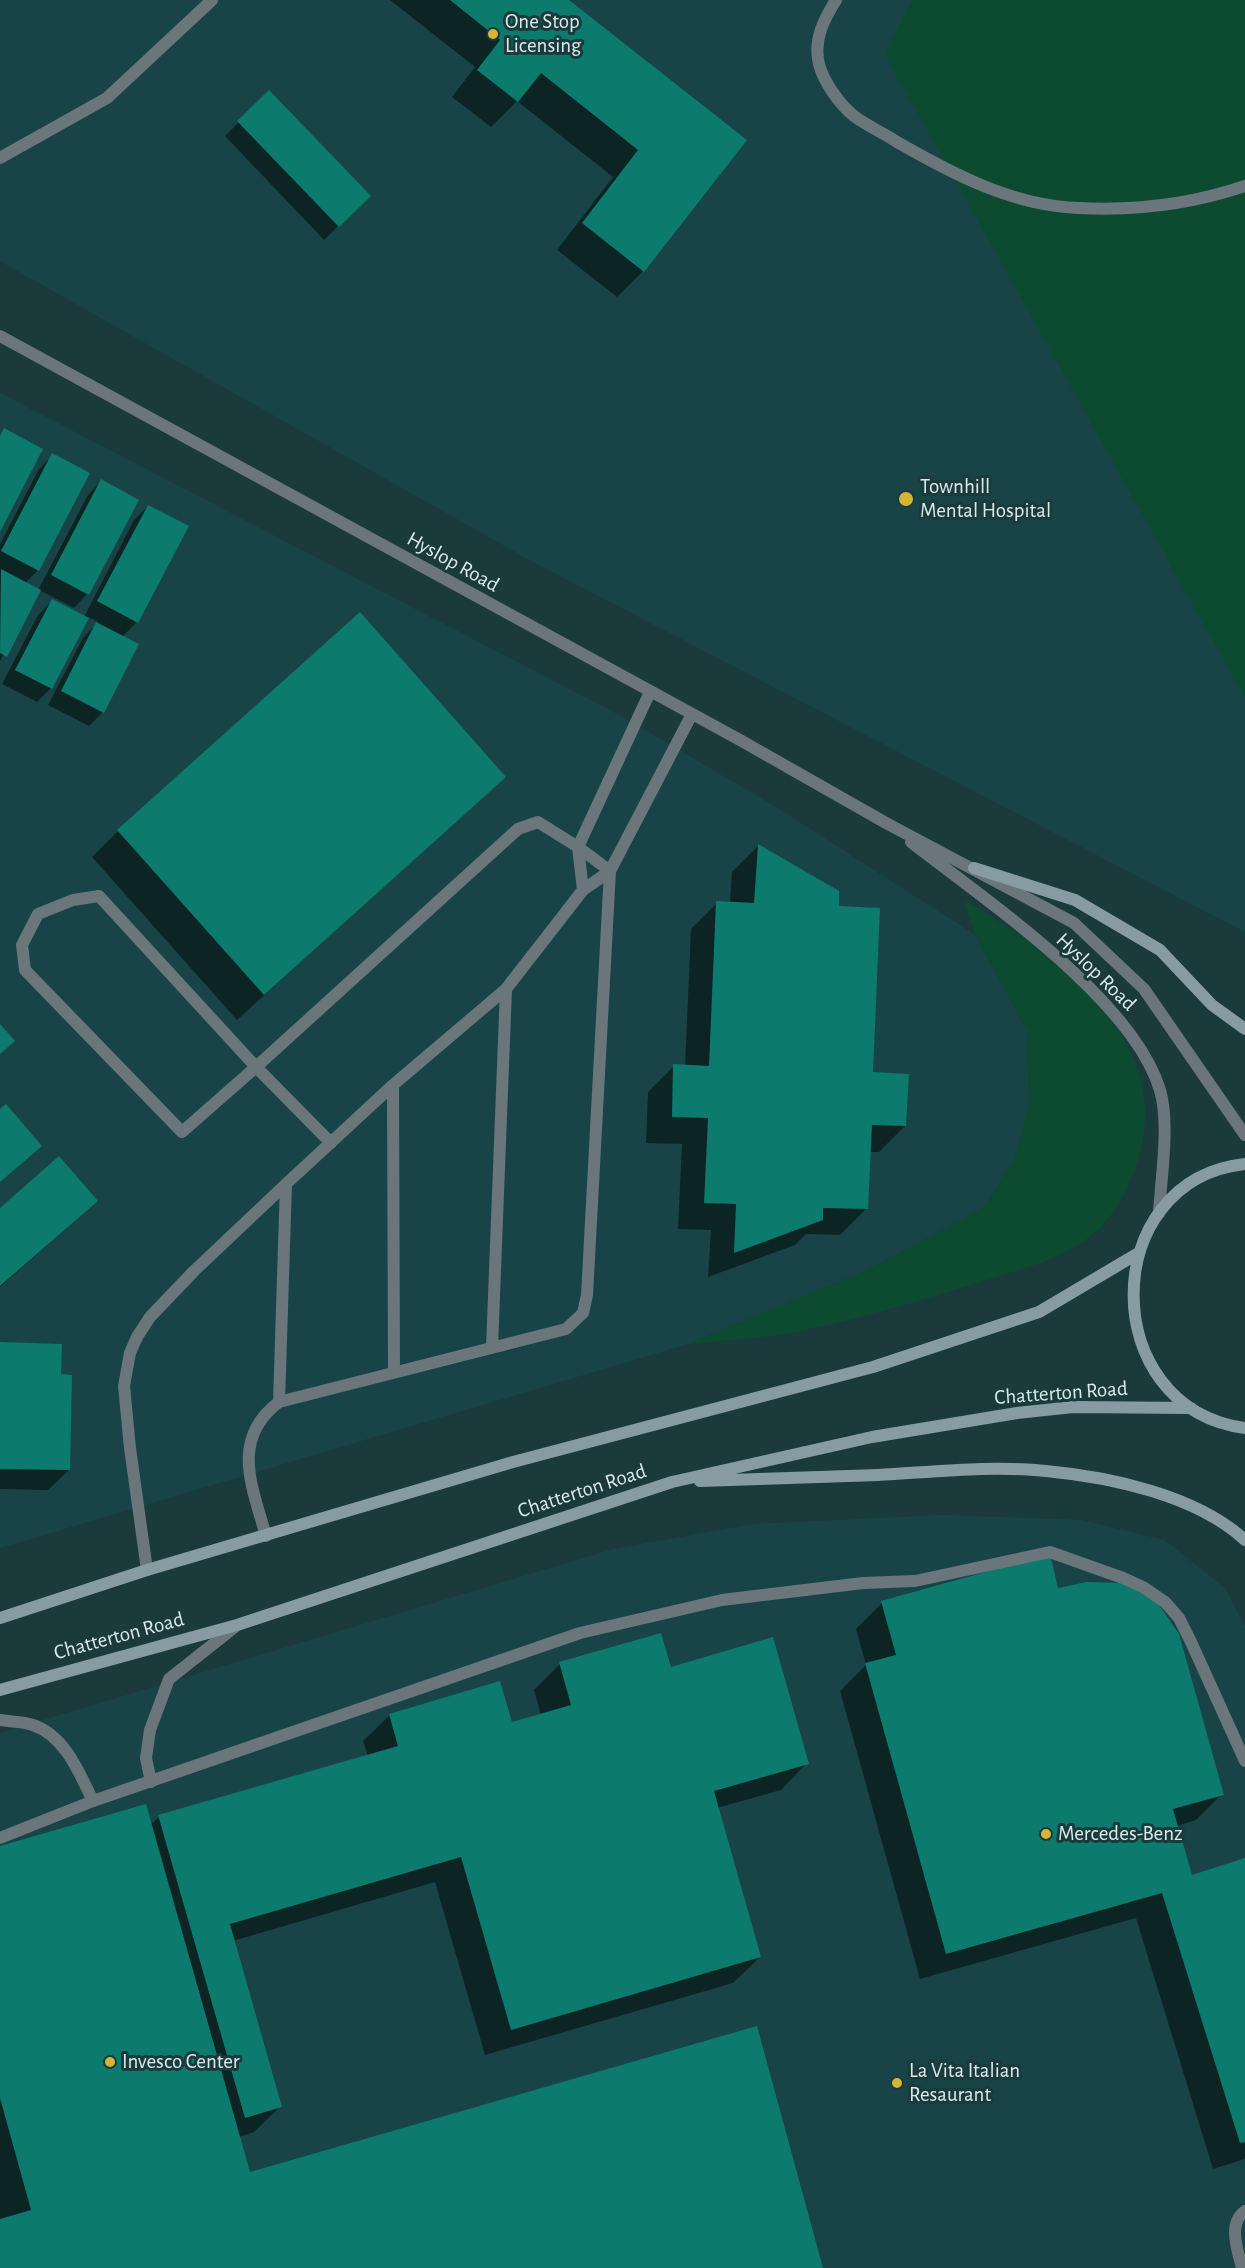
<!DOCTYPE html>
<html>
<head>
<meta charset="utf-8">
<style>
  body { margin:0 }
  canvas { display:block; background:#1b3a3c }
</style>
</head>
<body>
<canvas width="1245" height="2268"></canvas>
<script>
const c = document.querySelector('canvas').getContext('2d');
c.lineJoin = 'round';
function paint(path, color) { c.fillStyle = color; c.fill(path, 'evenodd'); }
function trace(path, color, width, dash) { c.strokeStyle = color; c.lineWidth = width; c.lineCap = dash ? 'butt' : 'round'; c.setLineDash(dash || []); c.stroke(path); }
function write(font, color, halo, rows, align = 'center') {
  c.font = font + ' "Alegreya Sans",sans-serif'; c.lineWidth = 6; c.setLineDash([]); c.textBaseline = 'middle'; c.strokeStyle = halo; c.fillStyle = color; for (const [text, x, y, turn = 0] of rows) {
    c.save(); c.translate(x, y); c.rotate((+turn || 0) * Math.PI / 180); c.textAlign = isNaN(turn) ? turn : align; if (halo) c.strokeText(text, 0, 0); c.fillText(text, 0, 0); c.restore();
  }
}
const built = new Path2D(`
  M 0,0 L 1245,0 L 1245,932 L 535,563 L 0,261 Z
  M 0,393 L 621,716 L 776,807 L 975,935 L 1027,1030 L 1029,1107 L 1014,1161 L 983,1208 L 868,1270 L 688,1344 L 0,1548 Z
  M 942,1515 L 1082,1520 L 1164,1540 L 1224,1587 L 1245,1626 L 1245,2268 L 0,2268 L 0,1733 L 613,1549 L 755,1524 Z`);
const green = new Path2D(`
  M 913,0 L 1245,0 L 1245,698 L 884,53 Z
  M 964,900 C 1053,952 1177,1039 1138,1160 C 1128,1191 1115,1217 1088,1238 C 1058,1261 1015,1271 980,1282 C 922,1300 864,1318 805,1330 C 767,1338 727,1340 688,1344 L 868,1270 L 983,1208 L 1014,1161 L 1029,1107 L 1027,1030 L 975,935 Z`);
const shadow = new Path2D(`
  M 390,0 L 567,0 L 745,140 L 643,271 L 617,297 L 557,250 L 613,177 L 517,101 L 491,127 L 452,97 L 475,67 Z
  M 269,92 L 369,196 L 324,240 L 225,136 Z
  M 53,455 L 38,570 L 25,583 L 38,590 L 88,495 L 101,481 L 137,500 L 87,594 L 74,608 L 39,590 L 0,661 L 0,544 L 39,469 Z
  M 148,506 L 137,622 L 122,637 L 103,712 L 89,726 L 48,705 L 83,638 L 98,622 L 88,617 L 51,688 L 37,702 L 2,684 L 38,615 L 52,601 L 84,617 L 134,520 Z
  M 504,777 L 237,1020 L 92,857 L 118,831 Z
  M 758,846 L 837,908 L 872,1074 L 905,1126 L 879,1152 L 869,1152 L 866,1209 L 840,1235 L 806,1234 L 795,1245 L 708,1277 L 711,1230 L 678,1229 L 682,1144 L 646,1143 L 648,1092 L 674,1066 L 685,1066 L 691,929 L 717,903 L 730,903 L 732,872 Z
  M 96,1200 L 75,1221 L 0,1287 L 0,1210 Z
  M 0,1344 L 69,1470 L 48,1490 L 0,1489 Z
  M 1057,1590 L 1222,1794 L 1196,1820 L 1177,1826 L 1191,1877 L 1245,1860 L 1245,2159 L 1213,2169 L 1136,1918 L 920,1979 L 840,1691 L 866,1665 L 856,1629 L 882,1603 Z
  M 560,1664 L 670,1669 L 807,1763 L 781,1790 L 717,1808 L 760,1957 L 733,1983 L 485,2055 L 435,1882 L 233,1941 L 281,2106 L 254,2132 L 239,2137 L 249,2174 L 821,2268 L 0,2268 L 0,1848 L 150,1825 L 159,1817 L 368,1756 L 363,1741 L 390,1715 L 511,1724 L 541,1715 L 534,1690 Z`);
const building = new Path2D(`
  M 450,0 L 569,0 L 747,140 L 644,272 L 582,223 L 638,150 L 541,73 L 518,102 L 477,70 L 500,40 Z
  M 269,90 L 371,196 L 339,227 L 237,121 Z
  M 4,428 L 43,449 L 0,532 L 0,436 Z
  M 52,453 L 90,473 L 39,571 L 1,551 Z
  M 101,479 L 139,500 L 89,595 L 51,575 Z
  M 148,505 L 189,526 L 138,623 L 97,601 Z
  M 1,569 L 41,590 L 7,657 L 0,653 Z
  M 52,599 L 89,618 L 52,689 L 15,670 Z
  M 360,612 L 506,777 L 264,995 L 117,830 Z
  M 96,622 L 139,644 L 104,713 L 61,691 Z
  M 758,844 L 839,891 L 839,906 L 880,908 L 873,1072 L 909,1074 L 906,1126 L 872,1125 L 868,1209 L 823,1208 L 823,1220 L 734,1253 L 736,1204 L 704,1203 L 708,1118 L 672,1117 L 673,1064 L 709,1066 L 716,901 L 754,903 Z
  M 0,1024 L 15,1041 L 0,1054 Z
  M 6,1104 L 42,1146 L 0,1182 L 0,1109 Z
  M 59,1156 L 98,1201 L 0,1286 L 0,1208 Z
  M 0,1342 L 62,1344 L 61,1374 L 72,1375 L 70,1470 L 0,1469 Z
  M 1050,1554 L 1058,1588 L 1087,1582 L 1121,1583 L 1155,1599 L 1179,1634 L 1224,1795 L 1173,1809 L 1192,1875 L 1245,1858 L 1245,2142 L 1240,2143 L 1162,1893 L 946,1954 L 865,1663 L 896,1655 L 881,1601 Z
  M 661,1633 L 671,1667 L 773,1637 L 809,1764 L 714,1791 L 761,1957 L 511,2030 L 461,1857 L 230,1924 L 282,2107 L 245,2118 L 158,1815 L 398,1746 L 389,1714 L 500,1681 L 512,1722 L 571,1705 L 559,1662 Z
  M 146,1804 L 250,2172 L 757,2026 L 823,2268 L 0,2268 L 0,2219 L 31,2210 L 0,2098 L 0,1846 Z`);
const lane = new Path2D(`
  M 836,0 C 824,19 813,40 819,64 C 823,81 840,105 854,116 C 867,126 884,133 897,142 C 953,174 1013,206 1079,208 C 1136,211 1192,204 1245,186
  M 0,158 L 107,98 L 212,0
  M 583,890 L 578,847 L 650,692
  M 99,896 L 256,1067 L 182,1132 L 25,970 L 22,945 L 38,914 L 73,900 Z
  M 393,1085 L 394,1371
  M 492,1347 L 506,989
  M 279,1402 L 286,1184
  M 266,1536 C 252,1486 230,1439 279,1402 L 566,1329 L 583,1313 L 587,1295 L 610,871 L 578,847 L 538,822 L 518,829 L 256,1067 L 331,1143
  M 147,1570 L 130,1448 L 124,1386 L 130,1353 L 137,1337 L 150,1317 L 194,1271 L 286,1184 L 393,1085 L 506,989 L 583,890 L 610,871 L 692,714
  M 0,1720 C 11,1722 22,1721 33,1725 C 65,1736 79,1772 93,1801
  M 151,1782 L 146,1758 L 150,1730 L 169,1679 L 236,1626
  M 0,1838 L 93,1801 L 580,1633 L 722,1600 L 863,1583 L 915,1581 L 1050,1552 L 1123,1578 L 1143,1587 L 1165,1602 L 1179,1618 L 1191,1642 L 1245,1761
  M 1242,2268 C 1238,2251 1227,2224 1245,2211`);
const street = new Path2D(`
  M 0,336 L 740,740 L 886,823 L 1074,923 L 1144,989 L 1245,1135
  M 911,842 C 985,900 1133,999 1160,1090 C 1170,1124 1161,1177 1159,1213`);
const secondary = new Path2D(`
  M 974,868 L 1075,900 L 1160,950 L 1212,1005 L 1245,1029
  M 1245,1164 C 1097,1180 1096,1408 1245,1428
  M 700,1481 C 759,1479 819,1477 878,1475 C 933,1472 991,1465 1046,1471 C 1110,1477 1196,1495 1245,1540
  M 0,1618 L 147,1570 L 513,1462 L 873,1367 L 1039,1312 L 1137,1254
  M 0,1690 L 237,1625 L 672,1482 L 872,1437 L 1017,1413 L 1073,1407 L 1191,1408`);
const markers = [
  [493,34,6,"#d5b534"],
  [906,499,8,"#d5b534"],
  [1046,1834,6,"#d5b534"],
  [110,2062,6,"#d5b534"],
  [897,2083,6,"#d5b534"]
];
const poiNames = [
  ["One Stop",505,22],
  ["Licensing",505,46],
  ["Townhill",920,487],
  ["Mental Hospital",920,511],
  ["Mercedes-Benz",1058,1834],
  ["Invesco Center",122,2062],
  ["La Vita Italian",909,2071],
  ["Resaurant",909,2095]
];
const streetNames = [
  ["Hyslop Road",453,562,29],
  ["Hyslop Road",1096,972,44],
  ["Chatterton Road",1061,1393,-4],
  ["Chatterton Road",582,1491,-18],
  ["Chatterton Road",119,1636,-15]
];
paint(built, '#194447');
paint(green, '#0c4b30');
paint(shadow, '#0007');
paint(building, '#0c7a6c');
trace(lane, '#6a767b', 12);
trace(street, '#6a767b', 12);
trace(secondary, '#879ba3', 12);
for (const [x, y, r, color] of markers) { const dot = new Path2D(); dot.arc(x, y, r, 0, 2 * Math.PI); c.fillStyle = color; c.fill(dot); trace(dot, '#1b3a3c', 2); }
write('21px', '#daebed', '#1b3a3c', poiNames, 'left');
write('21px', '#daebed', '#1b3a3c', streetNames);
</script>
</body>
</html>
